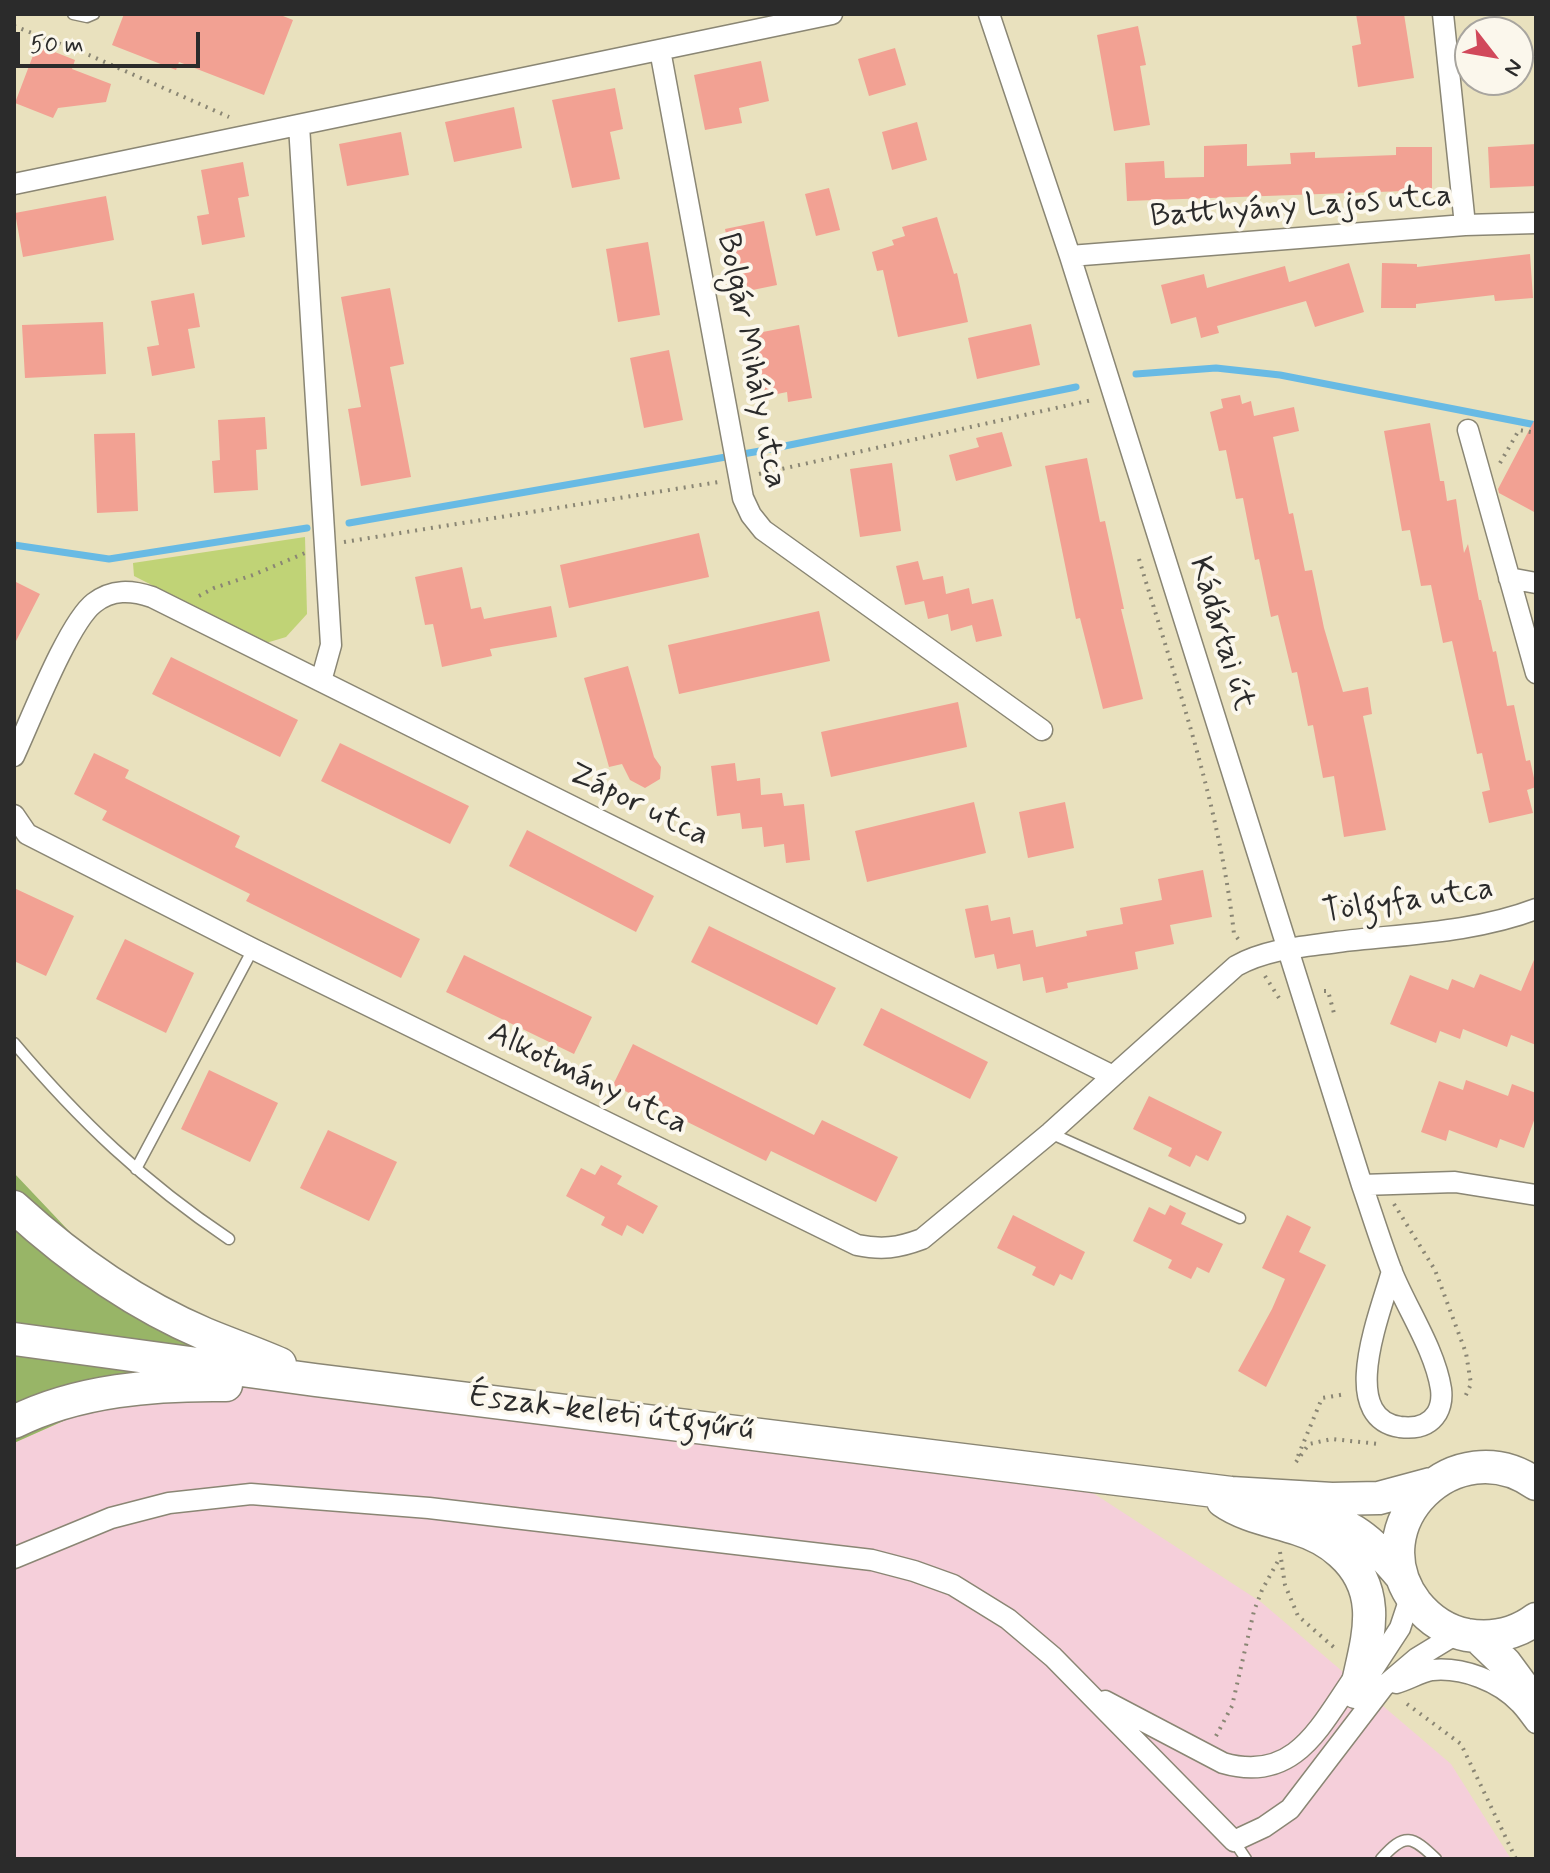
<!DOCTYPE html>
<html>
<head>
<meta charset="utf-8">
<style>
  body { margin:0 }
  #map { position:relative; width:1550px; height:1873px; overflow:hidden; background:#e9e1be; font-family:Mynerve,sans-serif }
  canvas { display:block }
  .frame { position:absolute; inset:0; border:16px solid #2b2b2b; pointer-events:none }
  .north { position:absolute; left:1454px; top:16px; width:80px; height:80px; box-sizing:border-box; background:#fbf7ec; border:2px solid #a8a59f; border-radius:50%; rotate:121deg; font-size:22px; font-weight:700; line-height:32px; text-align:center; color:#2b2b2b }
  .north::after { content:''; display:block; margin:auto; width:28px; height:36px; background:#d1495b; clip-path:polygon(50% 0,100% 100%,50% 72%,0 100%) }
  .scale { position:absolute; left:16px; top:32px; width:184px; height:36px; box-sizing:border-box; border:4px solid #2b2b2b; border-top:0; padding-left:10px; font-size:24px; line-height:28px; white-space:nowrap; color:#2b2b2b; -webkit-text-stroke:6px #fbf7ec; paint-order:stroke }
</style>
</head>
<body>
<div id="map">
<canvas width="1550" height="1873"></canvas>
<div class="frame"></div>
<div class="north">N</div>
<div class="scale">50 m</div>
</div>
<script>
const c = document.querySelector('canvas').getContext('2d');
c.lineJoin = 'round';
function paint(path, color) { c.fillStyle = color; c.fill(path, 'evenodd'); }
function trace(path, color, width, dash) { c.strokeStyle = color; c.lineWidth = width; c.lineCap = dash ? 'butt' : 'round'; c.setLineDash(dash || []); c.stroke(path); }
function write(font, color, halo, rows, align = 'center') {
  c.font = font + ' Mynerve,sans-serif'; c.lineWidth = 8; c.setLineDash([]); c.textBaseline = 'middle'; c.strokeStyle = halo; c.fillStyle = color; for (const [text, x, y, turn = 0] of rows) {
    c.save(); c.translate(x, y); c.rotate((+turn || 0) * Math.PI / 180); c.textAlign = isNaN(turn) ? turn : align; if (halo) c.strokeText(text, 0, 0); c.fillText(text, 0, 0); c.restore();
  }
}
const built = new Path2D(`
  M 333,1379 L 1093,1493 L 1261,1602 L 1451,1764 L 1511,1859 L 14,1859 L 14,1443 L 124,1394 Z`);
const green = new Path2D(`
  M 305,537 L 307,614 L 286,637 L 266,643 L 134,576 L 133,563 Z`);
const forest = new Path2D(`
  M 14,1173 L 103,1267 L 230,1364 L 124,1394 L 14,1443 Z`);
const stream = new Path2D(`
  M 1136,374 L 1216,368 L 1280,375 L 1536,425
  M 349,523 L 760,451 L 1076,387
  M 14,545 L 109,559 L 307,528`);
const building = new Path2D(`
  M 124,14 L 278,14 L 293,20 L 264,95 L 179,62 L 176,70 L 112,45 Z
  M 1356,14 L 1404,14 L 1414,78 L 1358,87 L 1352,46 L 1361,44 Z
  M 1138,26 L 1146,65 L 1140,66 L 1150,125 L 1114,131 L 1097,35 Z
  M 37,45 L 75,60 L 72,69 L 111,84 L 106,102 L 58,108 L 53,118 L 15,103 Z
  M 895,48 L 906,85 L 869,96 L 858,59 Z
  M 761,61 L 769,101 L 739,108 L 742,123 L 705,130 L 694,75 Z
  M 615,88 L 623,129 L 610,132 L 620,179 L 572,188 L 552,100 Z
  M 514,107 L 522,148 L 454,162 L 445,122 Z
  M 917,122 L 927,160 L 892,170 L 882,132 Z
  M 401,132 L 409,175 L 347,186 L 339,144 Z
  M 1247,144 L 1247,166 L 1291,164 L 1290,153 L 1315,152 L 1315,158 L 1396,155 L 1396,147 L 1432,147 L 1432,190 L 1127,201 L 1125,163 L 1164,161 L 1165,178 L 1204,177 L 1204,146 Z
  M 1536,144 L 1536,186 L 1490,188 L 1488,147 Z
  M 243,162 L 249,196 L 238,198 L 245,237 L 202,245 L 197,216 L 209,214 L 201,170 Z
  M 829,188 L 840,230 L 816,236 L 805,194 Z
  M 106,196 L 114,240 L 23,257 L 15,213 Z
  M 937,217 L 954,274 L 957,273 L 968,322 L 898,337 L 883,270 L 877,271 L 872,252 L 894,245 L 892,240 L 905,236 L 902,227 Z
  M 764,221 L 777,285 L 738,293 L 725,229 Z
  M 648,242 L 660,315 L 618,322 L 606,249 Z
  M 1530,254 L 1533,298 L 1495,301 L 1494,295 L 1416,304 L 1416,308 L 1381,308 L 1382,263 L 1417,264 L 1417,267 Z
  M 1349,263 L 1364,312 L 1315,327 L 1306,301 L 1217,326 L 1219,333 L 1201,338 L 1196,317 L 1171,324 L 1161,285 L 1204,274 L 1207,288 L 1285,266 L 1289,282 Z
  M 390,288 L 404,364 L 390,367 L 411,477 L 361,486 L 348,409 L 361,407 L 341,297 Z
  M 194,293 L 200,327 L 188,329 L 195,368 L 152,376 L 147,347 L 159,345 L 151,301 Z
  M 103,322 L 106,374 L 25,378 L 22,325 Z
  M 1031,324 L 1040,365 L 977,379 L 968,338 Z
  M 799,325 L 812,398 L 788,402 L 787,392 L 758,398 L 747,335 Z
  M 669,350 L 683,420 L 644,428 L 630,358 Z
  M 1240,395 L 1242,404 L 1251,401 L 1254,416 L 1294,407 L 1299,431 L 1273,437 L 1289,514 L 1293,513 L 1305,571 L 1312,570 L 1324,628 L 1343,692 L 1368,687 L 1372,714 L 1363,716 L 1386,830 L 1344,837 L 1334,776 L 1323,778 L 1313,725 L 1308,726 L 1297,672 L 1292,673 L 1278,615 L 1271,617 L 1259,559 L 1255,560 L 1243,498 L 1236,499 L 1226,450 L 1219,451 L 1210,412 L 1223,408 L 1221,399 Z
  M 265,417 L 267,449 L 256,450 L 258,490 L 214,493 L 212,461 L 220,460 L 218,420 Z
  M 1536,417 L 1536,513 L 1499,493 L 1498,489 Z
  M 1430,423 L 1440,481 L 1444,481 L 1447,501 L 1456,499 L 1464,553 L 1468,544 L 1479,600 L 1481,600 L 1493,652 L 1496,651 L 1507,706 L 1514,705 L 1526,761 L 1530,760 L 1536,787 L 1527,790 L 1533,813 L 1489,823 L 1482,792 L 1490,790 L 1482,753 L 1477,754 L 1452,641 L 1443,643 L 1431,585 L 1421,586 L 1410,530 L 1402,531 L 1384,431 Z
  M 1002,432 L 1012,466 L 956,481 L 949,455 L 979,447 L 976,438 Z
  M 135,433 L 138,511 L 97,513 L 94,434 Z
  M 1087,458 L 1100,522 L 1105,521 L 1124,609 L 1121,609 L 1143,699 L 1103,709 L 1080,618 L 1076,619 L 1045,466 Z
  M 892,463 L 901,531 L 860,537 L 850,469 Z
  M 699,533 L 709,577 L 569,608 L 560,565 Z
  M 918,561 L 923,580 L 943,576 L 946,594 L 969,588 L 972,604 L 993,599 L 1002,636 L 976,642 L 972,625 L 951,631 L 948,614 L 928,619 L 924,601 L 905,605 L 896,566 Z
  M 462,567 L 471,609 L 481,607 L 484,619 L 551,606 L 557,637 L 490,649 L 492,656 L 442,667 L 433,624 L 425,625 L 415,577 Z
  M 14,581 L 40,594 L 14,645 Z
  M 819,611 L 830,661 L 679,694 L 668,645 Z
  M 171,657 L 298,720 L 280,757 L 152,694 Z
  M 628,666 L 654,757 L 661,767 L 660,779 L 645,788 L 630,780 L 622,764 L 609,767 L 584,678 Z
  M 958,702 L 967,747 L 831,777 L 821,732 Z
  M 340,743 L 469,806 L 450,844 L 321,781 Z
  M 94,753 L 129,770 L 125,778 L 240,836 L 235,847 L 420,939 L 401,978 L 246,901 L 250,894 L 102,820 L 107,811 L 74,794 Z
  M 735,763 L 737,781 L 760,778 L 761,795 L 782,793 L 784,806 L 804,804 L 810,860 L 786,863 L 784,844 L 764,847 L 762,827 L 742,829 L 740,813 L 717,816 L 711,766 Z
  M 974,802 L 986,853 L 867,882 L 855,831 Z
  M 1065,802 L 1074,848 L 1028,858 L 1019,812 Z
  M 527,830 L 654,896 L 636,932 L 509,866 Z
  M 1203,870 L 1212,917 L 1170,925 L 1174,944 L 1135,952 L 1138,969 L 1067,983 L 1068,988 L 1046,993 L 1043,977 L 1023,981 L 1020,964 L 997,969 L 994,954 L 975,958 L 965,909 L 988,905 L 991,921 L 1010,917 L 1013,934 L 1033,930 L 1036,947 L 1087,936 L 1086,931 L 1123,924 L 1120,908 L 1162,900 L 1158,879 Z
  M 14,888 L 74,916 L 46,976 L 14,961 Z
  M 709,926 L 836,988 L 817,1025 L 691,962 Z
  M 125,939 L 194,973 L 166,1033 L 96,999 Z
  M 464,955 L 592,1017 L 574,1054 L 446,992 Z
  M 1536,955 L 1536,1045 L 1511,1035 L 1507,1047 L 1463,1029 L 1460,1039 L 1440,1031 L 1436,1043 L 1390,1024 L 1410,975 L 1448,990 L 1452,979 L 1474,988 L 1480,974 L 1521,991 Z
  M 881,1008 L 988,1062 L 970,1099 L 863,1045 Z
  M 633,1044 L 814,1135 L 822,1120 L 898,1157 L 876,1202 L 771,1151 L 766,1161 L 613,1085 Z
  M 209,1070 L 278,1103 L 250,1162 L 181,1129 Z
  M 1466,1080 L 1508,1096 L 1512,1084 L 1536,1093 L 1536,1115 L 1524,1148 L 1500,1139 L 1497,1148 L 1449,1130 L 1446,1141 L 1421,1132 L 1439,1081 L 1463,1090 Z
  M 1149,1096 L 1222,1132 L 1208,1161 L 1196,1155 L 1190,1167 L 1168,1156 L 1172,1148 L 1133,1129 Z
  M 328,1130 L 397,1162 L 369,1221 L 300,1188 Z
  M 601,1165 L 622,1176 L 617,1184 L 658,1206 L 643,1234 L 627,1225 L 622,1236 L 601,1225 L 605,1217 L 566,1196 L 581,1168 L 595,1175 Z
  M 1170,1205 L 1186,1213 L 1181,1224 L 1223,1244 L 1209,1273 L 1197,1267 L 1191,1279 L 1168,1268 L 1172,1260 L 1133,1241 L 1149,1207 L 1165,1215 Z
  M 1013,1215 L 1085,1252 L 1072,1280 L 1060,1274 L 1054,1286 L 1032,1275 L 1036,1267 L 997,1248 Z
  M 1287,1215 L 1311,1227 L 1299,1252 L 1326,1265 L 1266,1387 L 1238,1371 L 1272,1309 L 1285,1279 L 1262,1268 Z`);
const path = new Path2D(`
  M 14,26 L 89,55 L 229,117
  M 1500,463 L 1519,430 L 1536,433
  M 759,474 L 1092,400
  M 344,542 L 719,482
  M 1139,559 C 1176,682 1220,806 1234,934 L 1239,940
  M 199,596 L 214,588 L 253,575 L 305,553
  M 1265,976 L 1279,998
  M 1324,991 L 1328,991 L 1335,1017
  M 1394,1204 L 1435,1270 L 1466,1353 L 1471,1384 L 1465,1397
  M 1298,1456 L 1322,1398 L 1346,1394
  M 1296,1462 L 1309,1444 L 1332,1439 L 1379,1444
  M 1280,1552 L 1285,1585 L 1298,1616 L 1337,1650
  M 1407,1704 L 1461,1744 L 1516,1859
  M 1216,1736 L 1232,1706 L 1254,1611 L 1262,1590 L 1278,1561`);
const lane = new Path2D(`
  M 73,14 L 87,17 L 94,14
  M 14,1043 C 80,1121 144,1182 229,1239
  M 1050,1133 L 1240,1218
  M 136,1169 L 253,949
  M 1234,1841 L 1246,1859
  M 1381,1859 C 1405,1832 1412,1836 1436,1859`);
const street = new Path2D(`
  M 989,14 L 1070,256 L 1362,1185 C 1372,1214 1381,1243 1392,1272 C 1407,1309 1435,1350 1441,1389 C 1442,1397 1441,1406 1437,1413 C 1429,1426 1415,1429 1400,1427 C 1336,1417 1382,1309 1392,1271
  M 1443,14 L 1465,225
  M 660,50 L 743,498 L 751,515 L 763,530 L 1042,730
  M 299,125 L 331,645 L 321,681
  M 14,184 L 832,14
  M 1070,256 L 1465,225 L 1536,223
  M 1468,430 L 1536,673
  M 1509,578 L 1536,583
  M 14,756 C 30,722 68,623 94,603 C 112,589 131,590 152,597 L 1113,1076 L 1236,966 C 1267,949 1301,947 1337,942 C 1403,934 1473,933 1536,909
  M 14,815 L 27,834 L 253,949 L 857,1245 C 882,1250 898,1248 922,1239 L 1050,1133 L 1113,1076
  M 1362,1185 L 1455,1182 L 1536,1195
  M 14,1558 L 111,1518 L 169,1503 L 251,1494 L 429,1508 L 872,1560 L 914,1571 L 953,1585 L 1008,1619 L 1053,1657 L 1234,1841 L 1264,1827 L 1290,1809 L 1384,1686 L 1417,1658 L 1458,1633
  M 1364,1683 L 1400,1628 L 1411,1595
  M 1396,1683 C 1408,1680 1420,1672 1432,1670 C 1463,1667 1499,1681 1520,1703 C 1526,1709 1531,1717 1536,1723
  M 1105,1701 L 1223,1763 C 1295,1784 1320,1726 1355,1676`);
const primary = new Path2D(`
  M 14,1207 C 71,1259 132,1303 205,1334 C 229,1344 255,1353 280,1364
  M 14,1339 L 315,1380 L 1231,1493 L 1332,1499 L 1379,1498 L 1431,1484
  M 14,1422 C 78,1390 155,1384 226,1385
  M 1536,1484 C 1456,1427 1357,1525 1416,1603 C 1429,1619 1446,1631 1467,1635 C 1491,1639 1516,1634 1536,1619
  M 1223,1501 C 1244,1516 1274,1521 1298,1529 C 1314,1534 1329,1542 1341,1553 C 1386,1593 1366,1642 1356,1692
  M 1304,1513 C 1352,1523 1371,1540 1402,1577
  M 1478,1637 L 1505,1663 L 1536,1705`);
const streetNames = [
  ["Batthyány Lajos utca",1301,208,-4],
  ["Bolgár Mihály utca",750,361,79],
  ["Kádártai út",1220,634,73],
  ["Zápor utca",638,806,26],
  ["Tölgyfa utca",1408,902,-8],
  ["Alkotmány utca",587,1080,26],
  ["Észak-keleti útgyűrű",611,1415,7]
];
paint(built, '#f5cfda');
paint(green, '#c0d376');
paint(forest, '#98b567');
trace(stream, '#68bae4', 7);
paint(building, '#f2a193');
trace(lane, '#8a8674', 13);
trace(street, '#8a8674', 23);
trace(primary, '#8a8674', 35);
trace(path, '#8a8674', 4, [2, 6]);
trace(lane, '#fff', 10);
trace(street, '#fff', 20);
trace(primary, '#fff', 32);
write('32px', '#2b2b2b', '#fbf7ec', streetNames);
</script>
</body>
</html>
